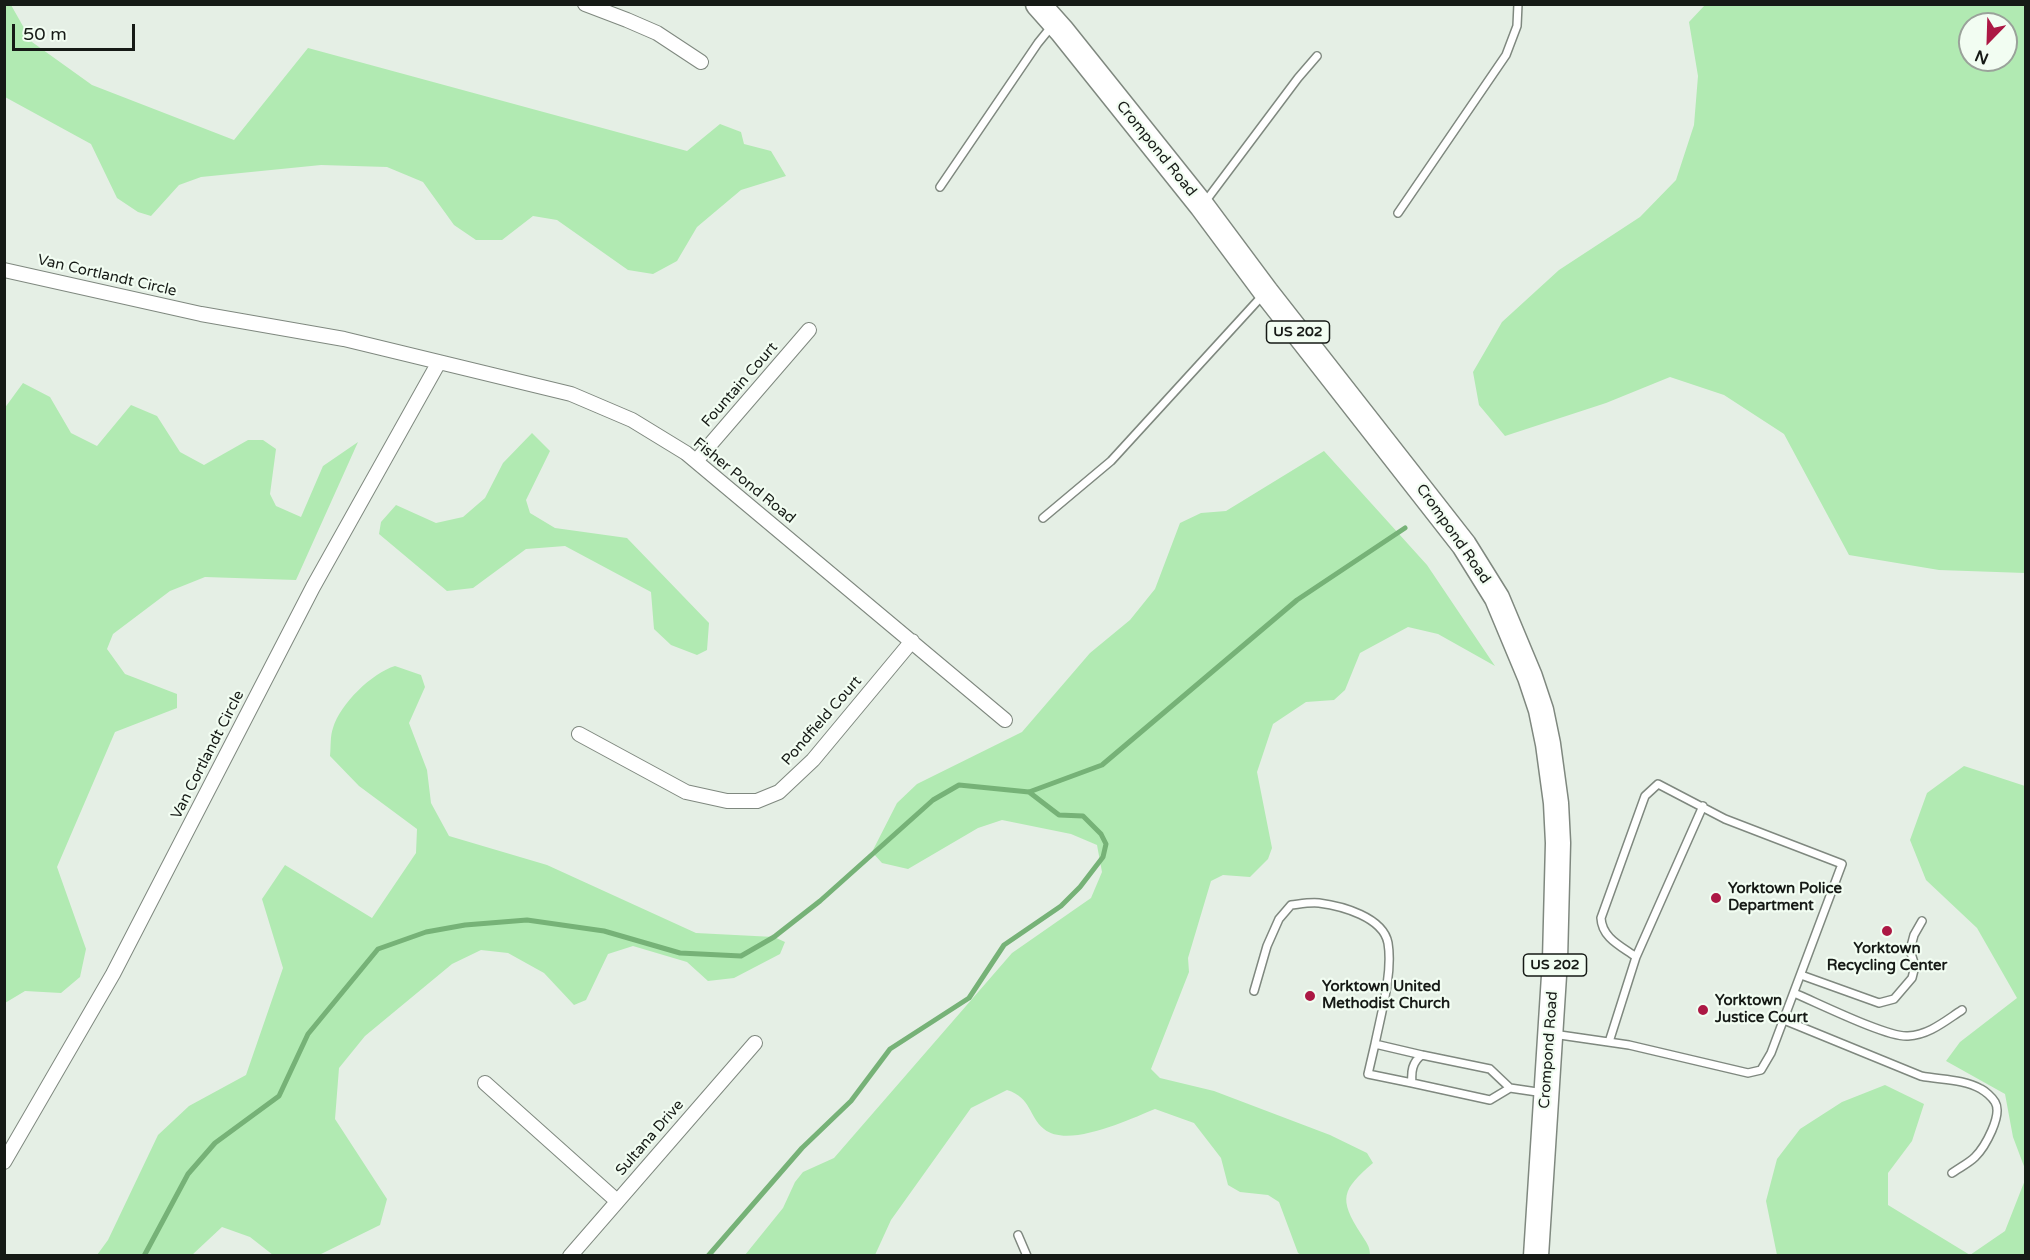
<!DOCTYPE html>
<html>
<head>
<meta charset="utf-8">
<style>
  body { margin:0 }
  #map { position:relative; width:2030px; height:1260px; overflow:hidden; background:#e5efe5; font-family:"Varela Round",sans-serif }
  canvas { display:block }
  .frame { position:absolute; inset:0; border:6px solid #161a16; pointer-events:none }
  .north { position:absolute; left:1958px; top:12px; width:60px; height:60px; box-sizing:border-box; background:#f2fdf2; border:2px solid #9aa29a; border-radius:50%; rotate:203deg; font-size:16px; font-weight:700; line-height:24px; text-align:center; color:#161a16 }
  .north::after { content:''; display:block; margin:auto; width:21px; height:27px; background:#ac1844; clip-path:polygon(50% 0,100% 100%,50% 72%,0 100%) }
  .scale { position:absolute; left:12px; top:24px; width:123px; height:27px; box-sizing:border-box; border:3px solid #161a16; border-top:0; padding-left:8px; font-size:18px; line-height:21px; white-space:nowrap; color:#161a16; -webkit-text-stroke:4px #f2fdf2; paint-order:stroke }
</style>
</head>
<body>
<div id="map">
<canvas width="2030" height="1260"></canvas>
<div class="frame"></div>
<div class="north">N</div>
<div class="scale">50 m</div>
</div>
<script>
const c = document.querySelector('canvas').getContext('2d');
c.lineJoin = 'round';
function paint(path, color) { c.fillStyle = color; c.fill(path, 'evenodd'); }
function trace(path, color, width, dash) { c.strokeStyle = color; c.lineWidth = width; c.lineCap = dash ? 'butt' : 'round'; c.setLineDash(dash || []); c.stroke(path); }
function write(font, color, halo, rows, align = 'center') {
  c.font = font + ' "Varela Round",sans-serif'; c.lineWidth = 4.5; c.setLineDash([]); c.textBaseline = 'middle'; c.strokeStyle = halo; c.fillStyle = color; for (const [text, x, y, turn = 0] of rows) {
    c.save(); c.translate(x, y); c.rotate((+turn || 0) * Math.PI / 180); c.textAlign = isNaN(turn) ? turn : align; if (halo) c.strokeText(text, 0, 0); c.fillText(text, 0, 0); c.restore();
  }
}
const green = new Path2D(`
  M 4,5 L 11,5 L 32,42 L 92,85 L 234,140 L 308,48 L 687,151 L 720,124 L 741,132 L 744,144 L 771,151 L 786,176 L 741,190 L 697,227 L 677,261 L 653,274 L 628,270 L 557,220 L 533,216 L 502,240 L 476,240 L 454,225 L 423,182 L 387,167 L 321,165 L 201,177 L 179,185 L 151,216 L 138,212 L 117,198 L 91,144 L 5,97 Z
  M 1705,5 L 2025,5 L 2025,573 L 1939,570 L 1849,555 L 1784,434 L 1724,395 L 1670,377 L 1606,403 L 1505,436 L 1479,405 L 1473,372 L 1502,322 L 1559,270 L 1640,217 L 1676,180 L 1694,125 L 1698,76 L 1689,22 ZM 1970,24 L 2006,24 L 2006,60 L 1970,60 Z
  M 23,383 L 50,397 L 71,433 L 97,446 L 131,405 L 157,416 L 180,452 L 204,465 L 248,440 L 263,440 L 276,449 L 270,494 L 276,506 L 301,517 L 323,466 L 358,442 L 296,580 L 205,577 L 170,591 L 113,634 L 107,649 L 125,674 L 177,694 L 177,708 L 115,732 L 57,867 L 86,949 L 80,977 L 61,993 L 25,991 L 5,1003 L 4,409 Z
  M 532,433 L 550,451 L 526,500 L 530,513 L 555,528 L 627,538 L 709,623 L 707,650 L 697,655 L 671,645 L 654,629 L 651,592 L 565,546 L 526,549 L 473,588 L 447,591 L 379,534 L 381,522 L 396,505 L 436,523 L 463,517 L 485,498 L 503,463 Z
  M 1324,451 L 1427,565 L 1495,666 L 1438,634 L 1408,627 L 1360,653 L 1345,690 L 1334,700 L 1306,702 L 1273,724 L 1257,772 L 1272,848 L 1268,859 L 1250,877 L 1223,875 L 1211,881 L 1188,958 L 1189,972 L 1151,1069 L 1160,1078 L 1214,1091 L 1330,1135 L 1367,1153 L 1373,1163 C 1342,1190 1338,1198 1361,1234 C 1366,1242 1370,1246 1370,1255 L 1304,1256 L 1298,1253 L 1279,1202 L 1268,1195 L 1240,1192 L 1228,1185 L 1221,1158 L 1194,1123 L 1155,1109 C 1130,1119 1068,1149 1044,1129 C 1028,1116 1032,1098 1007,1090 L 971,1108 L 891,1220 L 875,1255 L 745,1255 L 783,1208 L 795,1182 L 803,1172 L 834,1158 L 1012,953 L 1091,898 L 1102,872 L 1097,845 L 1071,834 L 1002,820 L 978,828 L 908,869 L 882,863 L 872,852 L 897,803 L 917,784 L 1022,732 L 1090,653 L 1130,620 L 1155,589 L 1180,523 L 1201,513 L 1226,511 Z
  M 395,666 L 421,675 L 425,687 L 409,723 L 427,770 L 431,803 L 449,836 L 547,865 L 696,933 L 774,937 L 785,942 L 780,954 L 734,978 L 708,981 L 687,962 L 633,946 L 608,954 L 586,1000 L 574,1005 L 544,973 L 508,953 L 481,950 L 452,964 L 365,1036 L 339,1068 L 335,1119 L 387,1199 L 380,1225 L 317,1256 L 273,1255 L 250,1237 L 222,1227 L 192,1255 L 97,1255 L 108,1240 L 158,1135 L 189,1106 L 246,1075 L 283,968 L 262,899 L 285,865 L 372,918 L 416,853 L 417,829 L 359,786 L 330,756 C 331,747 330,736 333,728 C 340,704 372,673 395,666 Z
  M 1964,766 L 2025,786 L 2025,1169 L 2013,1137 L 2005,1094 L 1946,1061 L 1960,1042 L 2017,998 L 1977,928 L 1926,880 L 1910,840 L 1927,793 Z
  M 1885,1085 L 1924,1104 L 1912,1141 L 1888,1173 L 1888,1205 L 1970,1255 L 2005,1231 L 2025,1180 L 2025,1255 L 1777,1255 L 1766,1201 L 1777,1159 L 1800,1129 L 1842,1102 Z`);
const stream = new Path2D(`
  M 144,1256 L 188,1174 L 215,1143 L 279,1096 L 308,1034 L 378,949 L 426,932 L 465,925 L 527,920 L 604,931 L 680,953 L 741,956 L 774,937 L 820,901 L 933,800 L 959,785 L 1029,792 L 1102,765 L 1297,600 L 1405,528
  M 708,1256 L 802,1148 L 851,1101 L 890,1049 L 969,998 L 1004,945 L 1061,906 L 1080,887 L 1103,857 L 1106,844 L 1101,834 L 1083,816 L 1059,815 L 1029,792`);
const lane = new Path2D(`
  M 940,187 L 1038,43 L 1051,27
  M 1205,202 L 1298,78 L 1317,56
  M 1398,213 L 1506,55 L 1517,26 L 1518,4
  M 1043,518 L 1111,461 L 1262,296
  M 1801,975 L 1879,1003 L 1894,999 L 1912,978 L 1915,966 L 1910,950 L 1914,935 L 1922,921
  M 1254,991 L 1267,946 L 1279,919 L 1291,905 C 1300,904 1310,902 1319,903 C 1342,906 1383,917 1388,943 C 1393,973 1381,1014 1375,1044 L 1422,1055
  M 1794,993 C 1816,1002 1888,1038 1908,1036 C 1929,1035 1945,1021 1962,1010
  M 1784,1020 L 1921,1076 C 1941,1080 1963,1079 1981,1089 C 1985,1091 1992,1097 1995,1102 C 2003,1115 1985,1147 1975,1157 C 1969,1163 1959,1168 1952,1173
  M 1553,1034 L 1629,1045 L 1748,1073 L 1761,1070 L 1771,1053 L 1842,864 L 1725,819 L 1658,784 L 1645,796 L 1601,918 C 1602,938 1621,946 1636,957
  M 1609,1042 L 1636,957 L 1703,806
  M 1375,1044 L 1368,1074 L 1412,1083
  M 1510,1088 L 1490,1100 L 1412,1083 C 1411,1072 1412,1062 1422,1055 L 1490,1069 L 1510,1088 L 1544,1093
  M 1018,1235 L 1027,1256`);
const street = new Path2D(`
  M 585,4 L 627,20 L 657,33 L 701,62
  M 4,270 L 201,314 L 344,339 L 571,394 L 632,420 L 686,453 L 1005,720
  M 696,461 L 809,330
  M 579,734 L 686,792 L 727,801 L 757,801 L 779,792 L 813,760 L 912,641
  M 485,1083 L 617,1201
  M 4,1162 L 113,974 L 313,587 L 439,362
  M 570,1256 L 755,1043`);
const highway = new Path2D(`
  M 1038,4 L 1062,31 L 1202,206 L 1266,292 L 1464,545 L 1497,598 L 1530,677 L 1541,710 L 1548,744 L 1556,803 L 1558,843 L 1555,960 L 1536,1256`);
const markers = [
  [1716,898,6,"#ac1844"],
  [1887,931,6,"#ac1844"],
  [1310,996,6,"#ac1844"],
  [1703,1010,6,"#ac1844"]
];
const shields = [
  [1298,332,63],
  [1555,965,63]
];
const shieldNames = [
  ["US 202",1298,332],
  ["US 202",1555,965]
];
const streetNames = [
  ["Crompond Road",1156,149,51],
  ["Van Cortlandt Circle",107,276,13],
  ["Fountain Court",740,385,-49],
  ["Fisher Pond Road",744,481,39],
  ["Crompond Road",1453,534,55],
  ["Pondfield Court",822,721,-49],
  ["Van Cortlandt Circle",208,755,-63],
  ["Crompond Road",1549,1050,-86],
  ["Sultana Drive",650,1138,-49]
];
const poiNames = [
  ["Yorktown Police",1728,889],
  ["Department",1728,906],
  ["Yorktown",1887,949,"center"],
  ["Recycling Center",1887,966,"center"],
  ["Yorktown United",1322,987],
  ["Methodist Church",1322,1004],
  ["Yorktown",1715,1001],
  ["Justice Court",1715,1018]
];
paint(green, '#b1eab2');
trace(stream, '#76b277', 5);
trace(lane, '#7f887f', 10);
trace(street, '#7f887f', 16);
trace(highway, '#7f887f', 27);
trace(lane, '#fff', 7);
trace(street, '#fff', 14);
trace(highway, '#fff', 24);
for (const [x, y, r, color] of markers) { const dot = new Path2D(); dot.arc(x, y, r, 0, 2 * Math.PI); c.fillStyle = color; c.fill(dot); trace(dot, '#f2fdf2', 2); }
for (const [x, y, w] of shields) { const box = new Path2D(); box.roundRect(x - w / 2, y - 11, w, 22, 4.5); c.fillStyle = '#f2fdf2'; c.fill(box); trace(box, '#161a16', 1.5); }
write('bold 14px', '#161a16', null, shieldNames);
write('15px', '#161a16', '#f2fdf2', streetNames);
write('bold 15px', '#161a16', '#f2fdf2', poiNames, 'left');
</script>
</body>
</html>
